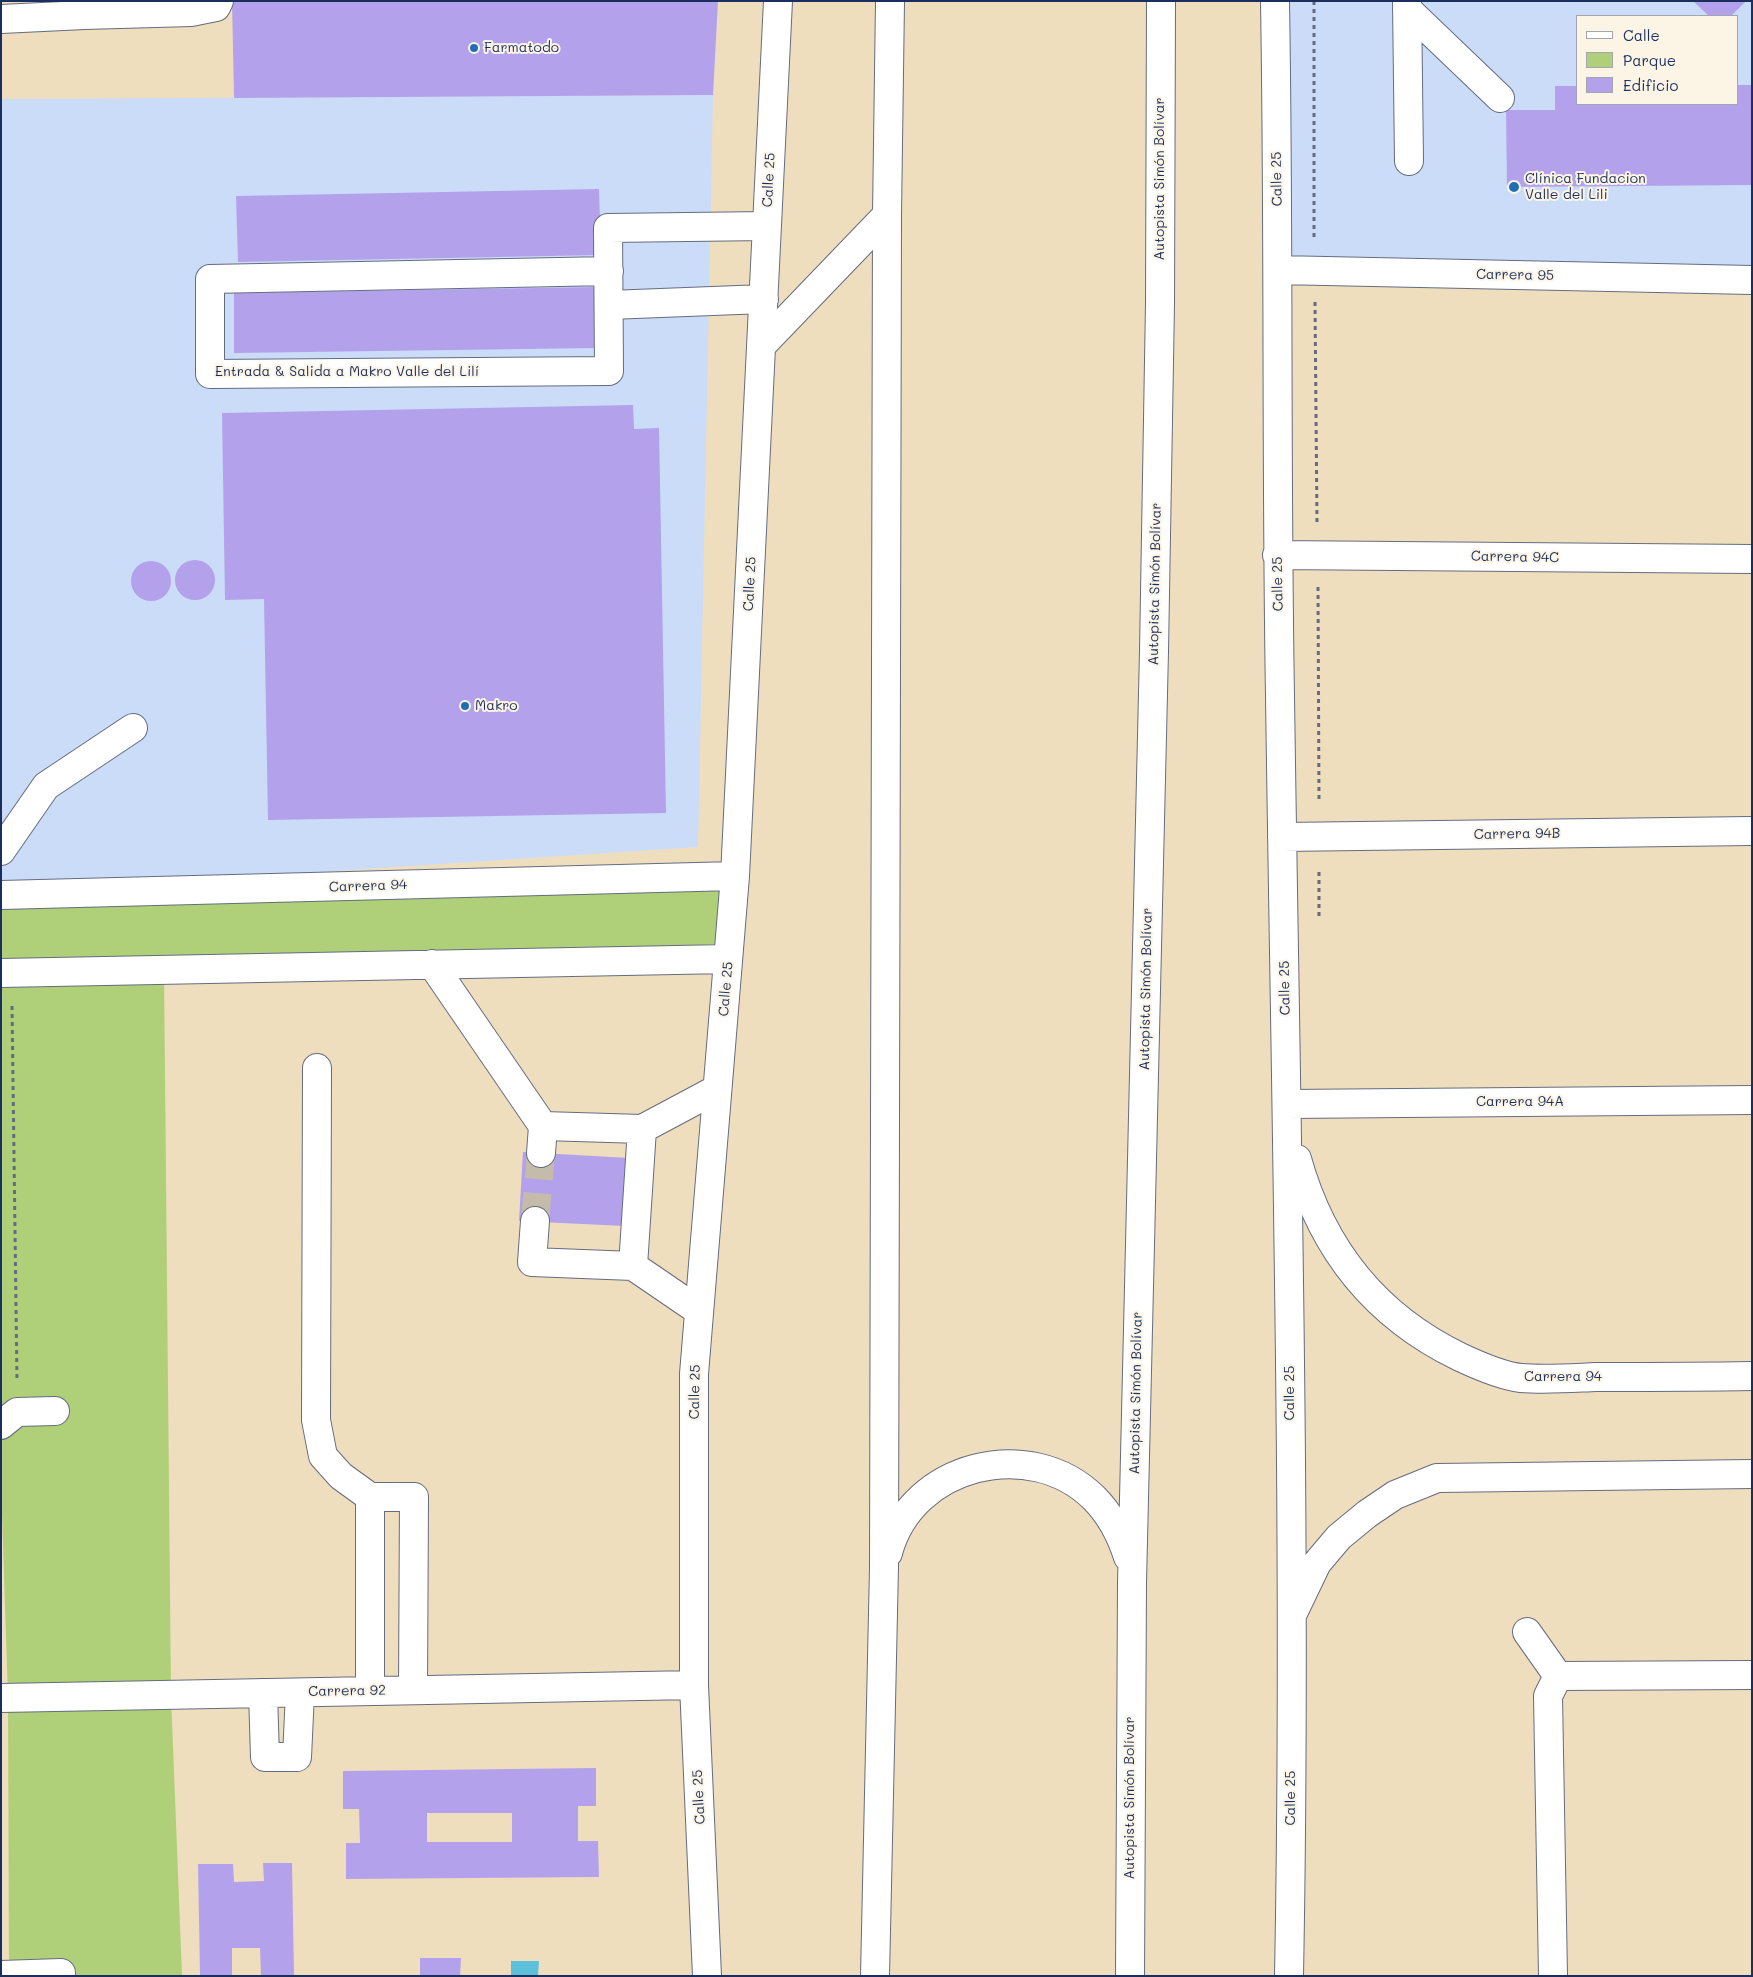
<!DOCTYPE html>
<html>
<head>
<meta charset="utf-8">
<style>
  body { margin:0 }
  #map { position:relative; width:1753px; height:1977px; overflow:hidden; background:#efdebd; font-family:Mali,sans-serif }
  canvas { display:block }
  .frame { position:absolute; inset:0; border:2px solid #1b2f5e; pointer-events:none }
  .legend { position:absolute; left:1576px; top:15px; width:162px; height:90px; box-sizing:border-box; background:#fcf5e5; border:1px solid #a2a6af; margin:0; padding:6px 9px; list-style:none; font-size:15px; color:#1b2f5e }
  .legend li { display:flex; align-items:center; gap:10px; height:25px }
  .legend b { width:25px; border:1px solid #a2a6af }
</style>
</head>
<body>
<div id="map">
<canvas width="1753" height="1977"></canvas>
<div class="frame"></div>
<ul class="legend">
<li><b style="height:6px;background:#fff"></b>Calle</li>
<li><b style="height:14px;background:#afd078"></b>Parque</li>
<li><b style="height:14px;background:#b4a1ec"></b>Edificio</li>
</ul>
</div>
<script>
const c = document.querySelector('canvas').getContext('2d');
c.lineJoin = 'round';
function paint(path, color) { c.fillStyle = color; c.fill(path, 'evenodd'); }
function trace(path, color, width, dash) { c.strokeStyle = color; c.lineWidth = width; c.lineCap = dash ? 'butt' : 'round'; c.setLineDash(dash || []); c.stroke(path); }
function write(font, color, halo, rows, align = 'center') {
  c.font = font + ' Mali,sans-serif'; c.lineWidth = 4; c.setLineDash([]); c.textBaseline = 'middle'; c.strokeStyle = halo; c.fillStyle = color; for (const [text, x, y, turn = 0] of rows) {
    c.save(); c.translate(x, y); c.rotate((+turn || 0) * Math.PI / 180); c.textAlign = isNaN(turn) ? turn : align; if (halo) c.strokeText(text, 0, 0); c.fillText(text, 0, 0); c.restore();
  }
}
const built = new Path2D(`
  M 1275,1 L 1752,1 L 1752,280 L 1278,270 ZM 1577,16 L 1737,16 L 1737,104 L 1577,104 Z
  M 713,95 L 698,847 L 1,893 L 1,99 Z`);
const green = new Path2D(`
  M 735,876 L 728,959 L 164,970 L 171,1695 L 182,1976 L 9,1976 L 8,1698 L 1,1483 L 1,895 Z`);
const water = new Path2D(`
  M 511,1961 L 539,1961 L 538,1976 L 511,1976 Z`);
const building = new Path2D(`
  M 232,1 L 718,1 L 713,95 L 234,98 Z
  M 1693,1 L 1746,1 L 1731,16 L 1709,16 Z
  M 1737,85 L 1752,85 L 1752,185 L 1507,187 L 1506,110 L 1555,110 L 1555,86 L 1577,86 L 1577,104 L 1737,104 Z
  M 599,189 L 601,255 L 238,262 L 236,196 Z
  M 596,287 L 597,348 L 234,353 L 234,293 Z
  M 633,405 L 634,429 L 659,428 L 666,813 L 268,820 L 264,599 L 225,600 L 222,413 Z
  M175 580a20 20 0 1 1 40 0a20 20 0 1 1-40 0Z
  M131 581a20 20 0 1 1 40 0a20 20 0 1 1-40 0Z
  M 523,1152 L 629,1158 L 625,1226 L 519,1221 Z
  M 596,1768 L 596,1806 L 578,1806 L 578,1841 L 598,1841 L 599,1877 L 346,1879 L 346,1843 L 360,1843 L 359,1809 L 343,1809 L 343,1771 ZM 427,1813 L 512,1813 L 512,1842 L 427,1842 Z
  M 263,1863 L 292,1863 L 294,1976 L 261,1976 L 260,1948 L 232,1948 L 232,1976 L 200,1976 L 198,1864 L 233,1864 L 234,1882 L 264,1881 Z
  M 420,1958 L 461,1958 L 460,1976 L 420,1976 Z`);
const minorTunnel = new Path2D(`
  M 535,1221 L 541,1153`);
const path = new Path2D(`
  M 1314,1 L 1314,238
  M 1315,302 L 1317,523
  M 1318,587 L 1319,803
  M 1319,916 L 1319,869
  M 12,1006 L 17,1380`);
const minor = new Path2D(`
  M 1275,1 C 1279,233 1276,464 1280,696 C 1286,1122 1297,1549 1289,1976
  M 1407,1 L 1409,161
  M 1407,9 L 1500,98
  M 1,19 L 84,15 L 191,12 L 216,7 L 219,1
  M 1278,270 L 1752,280
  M 609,271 L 210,279 L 210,374 L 609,371 L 608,228 L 767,226
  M 609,305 L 764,299
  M 1277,555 L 1752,559
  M 1282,837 L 1752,831
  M 1,851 L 46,786 L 133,728
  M 1,895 L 735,876
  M 432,964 L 543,1126
  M 1,973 L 728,959
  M 317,1068 L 316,1420 L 323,1456 L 341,1476 L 370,1497 L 414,1497 L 413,1690
  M 1288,1104 L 1752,1100
  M 541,1153 L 543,1126 L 642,1129 L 717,1089
  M 1297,1159 C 1322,1249 1375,1316 1460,1357 C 1477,1365 1502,1376 1521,1378 C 1545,1380 1572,1378 1596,1377 C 1648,1377 1700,1377 1752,1376
  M 535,1221 L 532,1262 L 633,1266 L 699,1311
  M 633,1266 L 642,1129
  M 1,1425 L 17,1412 L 55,1411
  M 1294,1611 L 1317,1563 L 1339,1537 L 1367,1514 L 1395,1495 L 1437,1478 L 1752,1474
  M 1527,1632 L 1558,1676
  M 1558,1676 L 1752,1675
  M 370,1691 L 370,1497
  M 263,1693 L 265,1757 L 297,1757 L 300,1693
  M 1,1698 L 694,1685
  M 1,1975 L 61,1973
  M 707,1976 L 694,1685 L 694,1374 L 735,876 L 778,1
  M 1553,1976 L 1548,1696 L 1558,1676`);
const highway = new Path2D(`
  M 762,345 L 887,215
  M 888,1553 C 911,1464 1030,1435 1094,1498 C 1111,1515 1121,1535 1128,1557
  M 875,1976 L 884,1567 L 887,215 L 890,1
  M 1130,1976 L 1132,1583 L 1154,651 L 1160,303 L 1161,1`);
const markers = [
  [474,48,5,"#1f6fb2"],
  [1514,187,6,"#1f6fb2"],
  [465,706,5,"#1f6fb2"]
];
const poiNames = [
  ["Farmatodo",484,48],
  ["Clínica Fundacion",1525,179],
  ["Valle del Lili",1525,195],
  ["Makro",475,706]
];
const streetNames = [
  ["Autopista Simón Bolívar",1160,179,-90],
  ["Calle 25",1277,179,-91],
  ["Calle 25",769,180,-87],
  ["Carrera 95",1515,275,1],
  ["Entrada & Salida a Makro Valle del Lilí",347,372],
  ["Carrera 94C",1515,557,1],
  ["Calle 25",750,584,-87],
  ["Autopista Simón Bolívar",1155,584,-89],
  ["Calle 25",1278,584,-91],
  ["Carrera 94B",1517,834,-1],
  ["Carrera 94",368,886,-2],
  ["Calle 25",1285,988,-91],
  ["Calle 25",726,989,-85],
  ["Autopista Simón Bolívar",1146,989,-89],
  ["Carrera 94A",1520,1102],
  ["Carrera 94",1563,1377],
  ["Calle 25",695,1392,-89],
  ["Autopista Simón Bolívar",1136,1393,-89],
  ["Calle 25",1290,1393,-90],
  ["Carrera 92",347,1691,-1],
  ["Calle 25",699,1797,-93],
  ["Autopista Simón Bolívar",1130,1798,-90],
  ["Calle 25",1291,1798,-90]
];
paint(built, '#cbdcf9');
paint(green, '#afd078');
paint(water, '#5cc0da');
paint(building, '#b4a1ec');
trace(minorTunnel, '#c5bbaa', 28, [28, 14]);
trace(minor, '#656c7f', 30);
trace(highway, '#656c7f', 30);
trace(path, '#656c7f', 3, [4, 4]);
trace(minor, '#fff', 28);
trace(highway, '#fff', 28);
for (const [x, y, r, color] of markers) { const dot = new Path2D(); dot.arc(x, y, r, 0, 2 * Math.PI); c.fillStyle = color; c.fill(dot); trace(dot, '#fcf5e5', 2); }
write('14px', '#1b2f5e', '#fcf5e5', poiNames, 'left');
write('14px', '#1b2f5e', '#fcf5e5', streetNames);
</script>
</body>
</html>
